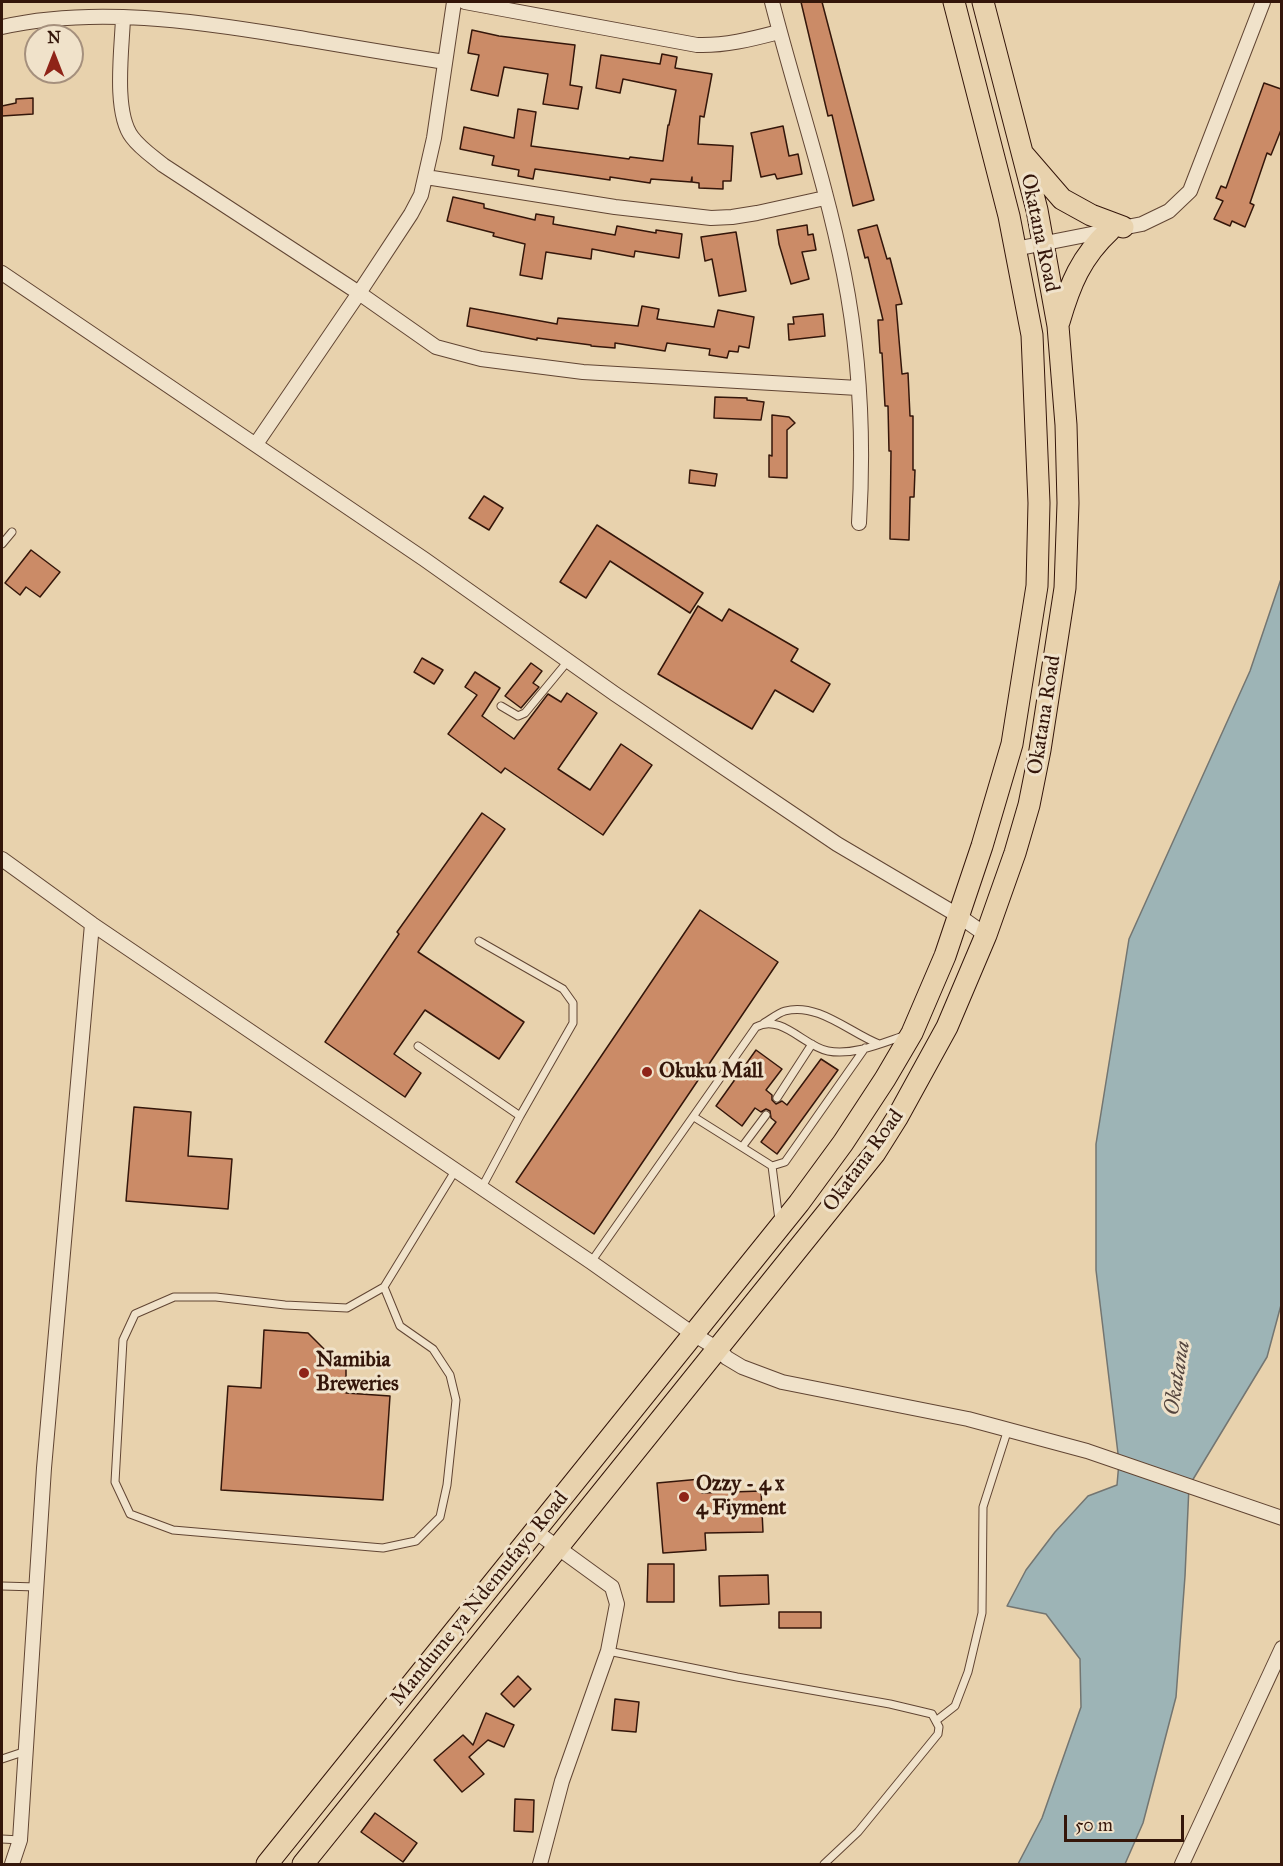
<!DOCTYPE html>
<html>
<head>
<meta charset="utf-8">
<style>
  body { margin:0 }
  #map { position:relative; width:1283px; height:1866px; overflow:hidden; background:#e8d2ad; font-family:"IM FELL Great Primer",serif }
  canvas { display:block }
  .frame { position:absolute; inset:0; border:3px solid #34160a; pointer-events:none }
  .north { position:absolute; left:24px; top:24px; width:60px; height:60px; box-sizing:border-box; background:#f0e2ca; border:2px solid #a5907d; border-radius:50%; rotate:0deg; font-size:16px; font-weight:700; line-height:24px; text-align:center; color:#34160a }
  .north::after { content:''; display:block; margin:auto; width:21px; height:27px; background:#8f2418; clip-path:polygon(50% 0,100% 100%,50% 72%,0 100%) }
  .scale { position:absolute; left:1064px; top:1815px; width:120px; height:27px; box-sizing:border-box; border:3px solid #34160a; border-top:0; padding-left:8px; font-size:18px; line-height:21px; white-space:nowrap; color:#34160a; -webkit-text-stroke:4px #f0e2ca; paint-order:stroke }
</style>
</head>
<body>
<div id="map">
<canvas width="1283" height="1866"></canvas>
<div class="frame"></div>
<div class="north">N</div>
<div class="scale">50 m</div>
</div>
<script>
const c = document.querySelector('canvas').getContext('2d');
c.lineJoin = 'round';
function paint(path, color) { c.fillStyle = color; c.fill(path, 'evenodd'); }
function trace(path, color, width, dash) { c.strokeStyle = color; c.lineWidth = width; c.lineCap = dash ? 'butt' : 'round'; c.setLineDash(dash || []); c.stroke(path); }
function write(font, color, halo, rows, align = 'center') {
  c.font = font + ' "IM FELL Great Primer",serif'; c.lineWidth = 6; c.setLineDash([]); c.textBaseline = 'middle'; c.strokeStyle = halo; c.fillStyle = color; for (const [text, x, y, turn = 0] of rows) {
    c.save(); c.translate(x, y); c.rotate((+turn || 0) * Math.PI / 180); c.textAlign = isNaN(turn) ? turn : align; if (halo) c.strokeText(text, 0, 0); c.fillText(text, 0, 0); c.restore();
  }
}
const water = new Path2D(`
  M 1281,579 L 1281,1305 L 1267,1357 L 1189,1486 L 1185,1576 L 1176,1697 L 1143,1823 L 1125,1864 L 1018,1864 L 1042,1818 L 1081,1707 L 1080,1659 L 1046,1614 L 1007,1606 L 1026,1570 L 1055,1532 L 1088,1496 L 1117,1485 L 1119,1462 L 1096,1270 L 1096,1144 L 1129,939 L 1250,671 Z`);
const building = new Path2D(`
  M 801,2 L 822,2 L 874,200 L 853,206 L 832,115 L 828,116 Z
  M 472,30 L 499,36 L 575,45 L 570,85 L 582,87 L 578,109 L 543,104 L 548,74 L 504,67 L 498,96 L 471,90 L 479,55 L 468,53 Z
  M 662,54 L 677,57 L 675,68 L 712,74 L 704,117 L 700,116 L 698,144 L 733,146 L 731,181 L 723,181 L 723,189 L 699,188 L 699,183 L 692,182 L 692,177 L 691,182 L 651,179 L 650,183 L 610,177 L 610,180 L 535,169 L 533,179 L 518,176 L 519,170 L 492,165 L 494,156 L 460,149 L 464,127 L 514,138 L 518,109 L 536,112 L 531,146 L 629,159 L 630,157 L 663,161 L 668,125 L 669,125 L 676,90 L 623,79 L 620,93 L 596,88 L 601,55 L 660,64 Z
  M 1264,83 L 1281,89 L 1281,130 L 1271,155 L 1267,153 L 1250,203 L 1254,205 L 1245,227 L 1232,221 L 1230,226 L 1214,219 L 1223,201 L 1216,198 L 1221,186 L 1226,188 Z
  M 33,98 L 33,114 L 2,116 L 2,106 L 16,103 L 16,99 Z
  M 783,126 L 789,156 L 798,154 L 802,174 L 777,179 L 775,174 L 761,177 L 751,133 Z
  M 453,197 L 484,204 L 484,208 L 535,220 L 536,214 L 554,217 L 553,224 L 615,235 L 617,226 L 656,233 L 656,230 L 682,234 L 679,258 L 635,251 L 634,257 L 592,249 L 591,259 L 546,252 L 542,279 L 520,275 L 525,244 L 493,236 L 494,233 L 447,221 Z
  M 807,225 L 808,235 L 813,234 L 816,250 L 802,252 L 809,279 L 791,284 L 779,244 L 777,230 Z
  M 877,225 L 887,259 L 890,258 L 902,304 L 896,305 L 902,374 L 908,373 L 910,416 L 913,416 L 913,470 L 915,470 L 914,497 L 910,497 L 909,540 L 890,539 L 891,451 L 889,451 L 888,406 L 885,406 L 882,353 L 880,353 L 878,320 L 883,320 L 868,257 L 865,258 L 858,230 Z
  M 736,232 L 746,291 L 719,296 L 712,259 L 705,261 L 701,237 Z
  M 642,306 L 659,309 L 657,319 L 714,327 L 718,310 L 754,317 L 749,348 L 739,346 L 738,352 L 729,351 L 727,358 L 709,355 L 710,349 L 667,343 L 665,351 L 615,343 L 615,348 L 591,346 L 591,345 L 537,338 L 537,340 L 467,326 L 470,308 L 557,324 L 558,318 L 638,326 Z
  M 823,314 L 825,336 L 789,340 L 788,324 L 794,324 L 793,317 Z
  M 715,397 L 747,398 L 747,400 L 764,402 L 761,420 L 714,418 Z
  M 772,415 L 789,417 L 795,423 L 787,430 L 787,478 L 769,477 L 769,455 L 772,456 Z
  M 690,470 L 717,474 L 715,486 L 689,483 Z
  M 484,496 L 503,508 L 489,530 L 469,518 Z
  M 597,525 L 703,593 L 690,613 L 610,561 L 586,598 L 560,582 Z
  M 31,550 L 60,572 L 40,597 L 26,587 L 20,595 L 5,583 Z
  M 698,606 L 722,621 L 729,609 L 798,649 L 791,661 L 830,684 L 813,712 L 775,690 L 752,729 L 658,674 Z
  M 422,658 L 443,670 L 434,684 L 414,672 Z
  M 531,663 L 542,671 L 533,683 L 539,687 L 521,708 L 505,696 Z
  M 475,672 L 500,688 L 482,716 L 514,739 L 548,694 L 561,702 L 567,693 L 597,713 L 558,769 L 590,790 L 621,744 L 652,765 L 603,835 L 505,768 L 501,773 L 448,734 L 477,695 L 465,687 Z
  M 482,813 L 505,829 L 418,952 L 524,1022 L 499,1059 L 425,1010 L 394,1054 L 421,1073 L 405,1097 L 325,1042 L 399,934 L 397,932 Z
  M 700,910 L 778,962 L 594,1234 L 516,1182 Z
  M 756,1050 L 782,1069 L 766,1090 L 772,1095 L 772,1100 L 776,1104 L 782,1101 L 787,1105 L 821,1059 L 838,1070 L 777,1154 L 761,1142 L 776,1122 L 771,1118 L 770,1111 L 766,1109 L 761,1112 L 755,1108 L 742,1126 L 716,1106 Z
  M 134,1107 L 191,1112 L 188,1156 L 232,1159 L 228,1209 L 126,1201 Z
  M 264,1330 L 308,1333 L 330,1355 L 346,1358 L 346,1393 L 390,1396 L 383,1500 L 221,1490 L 228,1386 L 261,1388 Z
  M 701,1479 L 702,1493 L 761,1491 L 763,1532 L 705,1533 L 706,1550 L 663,1553 L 657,1483 Z
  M 648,1564 L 674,1564 L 674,1602 L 647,1602 Z
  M 768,1575 L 769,1604 L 720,1606 L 719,1576 Z
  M 779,1612 L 821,1612 L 821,1628 L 779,1628 Z
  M 518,1676 L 531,1689 L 514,1707 L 501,1694 Z
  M 615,1699 L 639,1702 L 636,1732 L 612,1730 Z
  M 486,1713 L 514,1725 L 504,1747 L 488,1740 L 469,1757 L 484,1774 L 462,1792 L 434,1760 L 463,1735 L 473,1745 Z
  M 515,1799 L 534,1800 L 533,1832 L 514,1831 Z
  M 375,1813 L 417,1843 L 403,1862 L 361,1832 Z`);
const lane = new Path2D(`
  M 2,544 L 12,532
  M 501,706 L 518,716 L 525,713 L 568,661
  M 479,941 L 563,989 L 573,1003 L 573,1023 L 520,1116 L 481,1189
  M 764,1023 C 771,1019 778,1013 785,1011 C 818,1002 850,1033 879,1044
  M 418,1046 L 520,1116
  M 777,1098 L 812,1044
  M 694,1117 L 772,1166 L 785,1162 L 865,1048
  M 742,1147 L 766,1115
  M 772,1166 L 779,1220
  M 591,1262 L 756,1027 C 781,1013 805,1047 828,1051 C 853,1056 882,1043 906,1035
  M 384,1287 L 400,1326 L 433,1349 L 450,1375 L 456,1400 L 447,1485 L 440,1517 L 416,1541 L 383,1548 L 173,1530 L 130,1514 L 115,1482 L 123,1340 L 135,1314 L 174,1297 L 216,1297 L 285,1305 L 347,1308 L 384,1287 L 455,1171
  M 2,1586 L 37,1587
  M 608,1651 L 737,1677 L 890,1704 L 932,1714 L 939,1727 L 938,1734 L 858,1832 L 824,1864
  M 937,1720 L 955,1706 L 968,1672 L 982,1613 L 983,1507 L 1008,1429
  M 2,1759 L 26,1751
  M 2,1839 L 20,1840`);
const street = new Path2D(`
  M 465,2 L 697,45 C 726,46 752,39 779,32
  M 772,2 C 795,92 826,182 844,274 C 860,355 864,441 859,523
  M 123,18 C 122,48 113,112 132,137 C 140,148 152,156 163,165 L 359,293 L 436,347 L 481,359 L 583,372 L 858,388
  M 2,27 C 93,6 196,21 287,36 C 340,45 392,54 445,62
  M 426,177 L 615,207 L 711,218 L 732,217 L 757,213 L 825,198
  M 1015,249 L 1142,224 L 1169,211 L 1190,191 L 1263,2
  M 2,273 L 424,559 L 615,694 L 837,844 L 959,916 L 986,935
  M 256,444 L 359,293 L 411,214 L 421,195 L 434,138 L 454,2
  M 2,859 L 92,924 L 591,1262 L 693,1334 L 718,1349 L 727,1358 L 742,1367 L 782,1382 L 968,1419 L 1087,1451 L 1282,1518
  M 535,1531 L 612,1587 L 617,1604 L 608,1651 L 562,1781 L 540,1864
  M 12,1864 L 20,1840 L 44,1468 L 92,924
  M 1182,1864 L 1282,1648`);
const primary = new Path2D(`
  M 1024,155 L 1062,199 L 1091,215 L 1123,227
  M 1059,322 C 1070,284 1081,257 1110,230
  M 267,1864 L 799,1203 L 843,1143 L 885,1079 L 912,1033 L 945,956 L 982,846 L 1012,744 L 1037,586 L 1039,503 L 1032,335 L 1009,216 L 954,2
  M 303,1864 L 875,1153 L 897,1118 L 947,1027 L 986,935 L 1015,853 L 1029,805 L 1040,750 L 1065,588 L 1068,503 L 1066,425 L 1058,326 L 1037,210 L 983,2`);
const markers = [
  [647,1072,6,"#8f2418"],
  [304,1373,6,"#8f2418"],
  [684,1497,6,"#8f2418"]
];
const streetNames = [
  ["Okatana Road",1039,233,78],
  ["Okatana Road",1045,715,-81],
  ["Okatana Road",864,1161,-54],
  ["Mandume ya Ndemufayo Road",480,1599,-51]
];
const poiNames = [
  ["Okuku Mall",659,1072],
  ["Namibia",316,1361],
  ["Breweries",316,1385],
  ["Ozzy - 4 x",696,1485],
  ["4 Fiyment",696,1509]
];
const waterNames = [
  ["Okatana",1178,1378,-81]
];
paint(water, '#9db4b6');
trace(water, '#737571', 1.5);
paint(building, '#cb8b67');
trace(building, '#34160a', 1.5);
trace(lane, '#614533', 9);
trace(street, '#614533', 16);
trace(primary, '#34160a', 23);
trace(lane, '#f0e2ca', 7);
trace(street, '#f0e2ca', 14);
trace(primary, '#e8d2ad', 21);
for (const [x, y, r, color] of markers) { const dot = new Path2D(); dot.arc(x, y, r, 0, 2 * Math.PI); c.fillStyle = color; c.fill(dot); trace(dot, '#f0e2ca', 2); }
write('21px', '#34160a', '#f0e2ca', streetNames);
write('bold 21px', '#34160a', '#f0e2ca', poiNames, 'left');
write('italic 22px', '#54453e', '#f0e2ca', waterNames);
</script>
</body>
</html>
